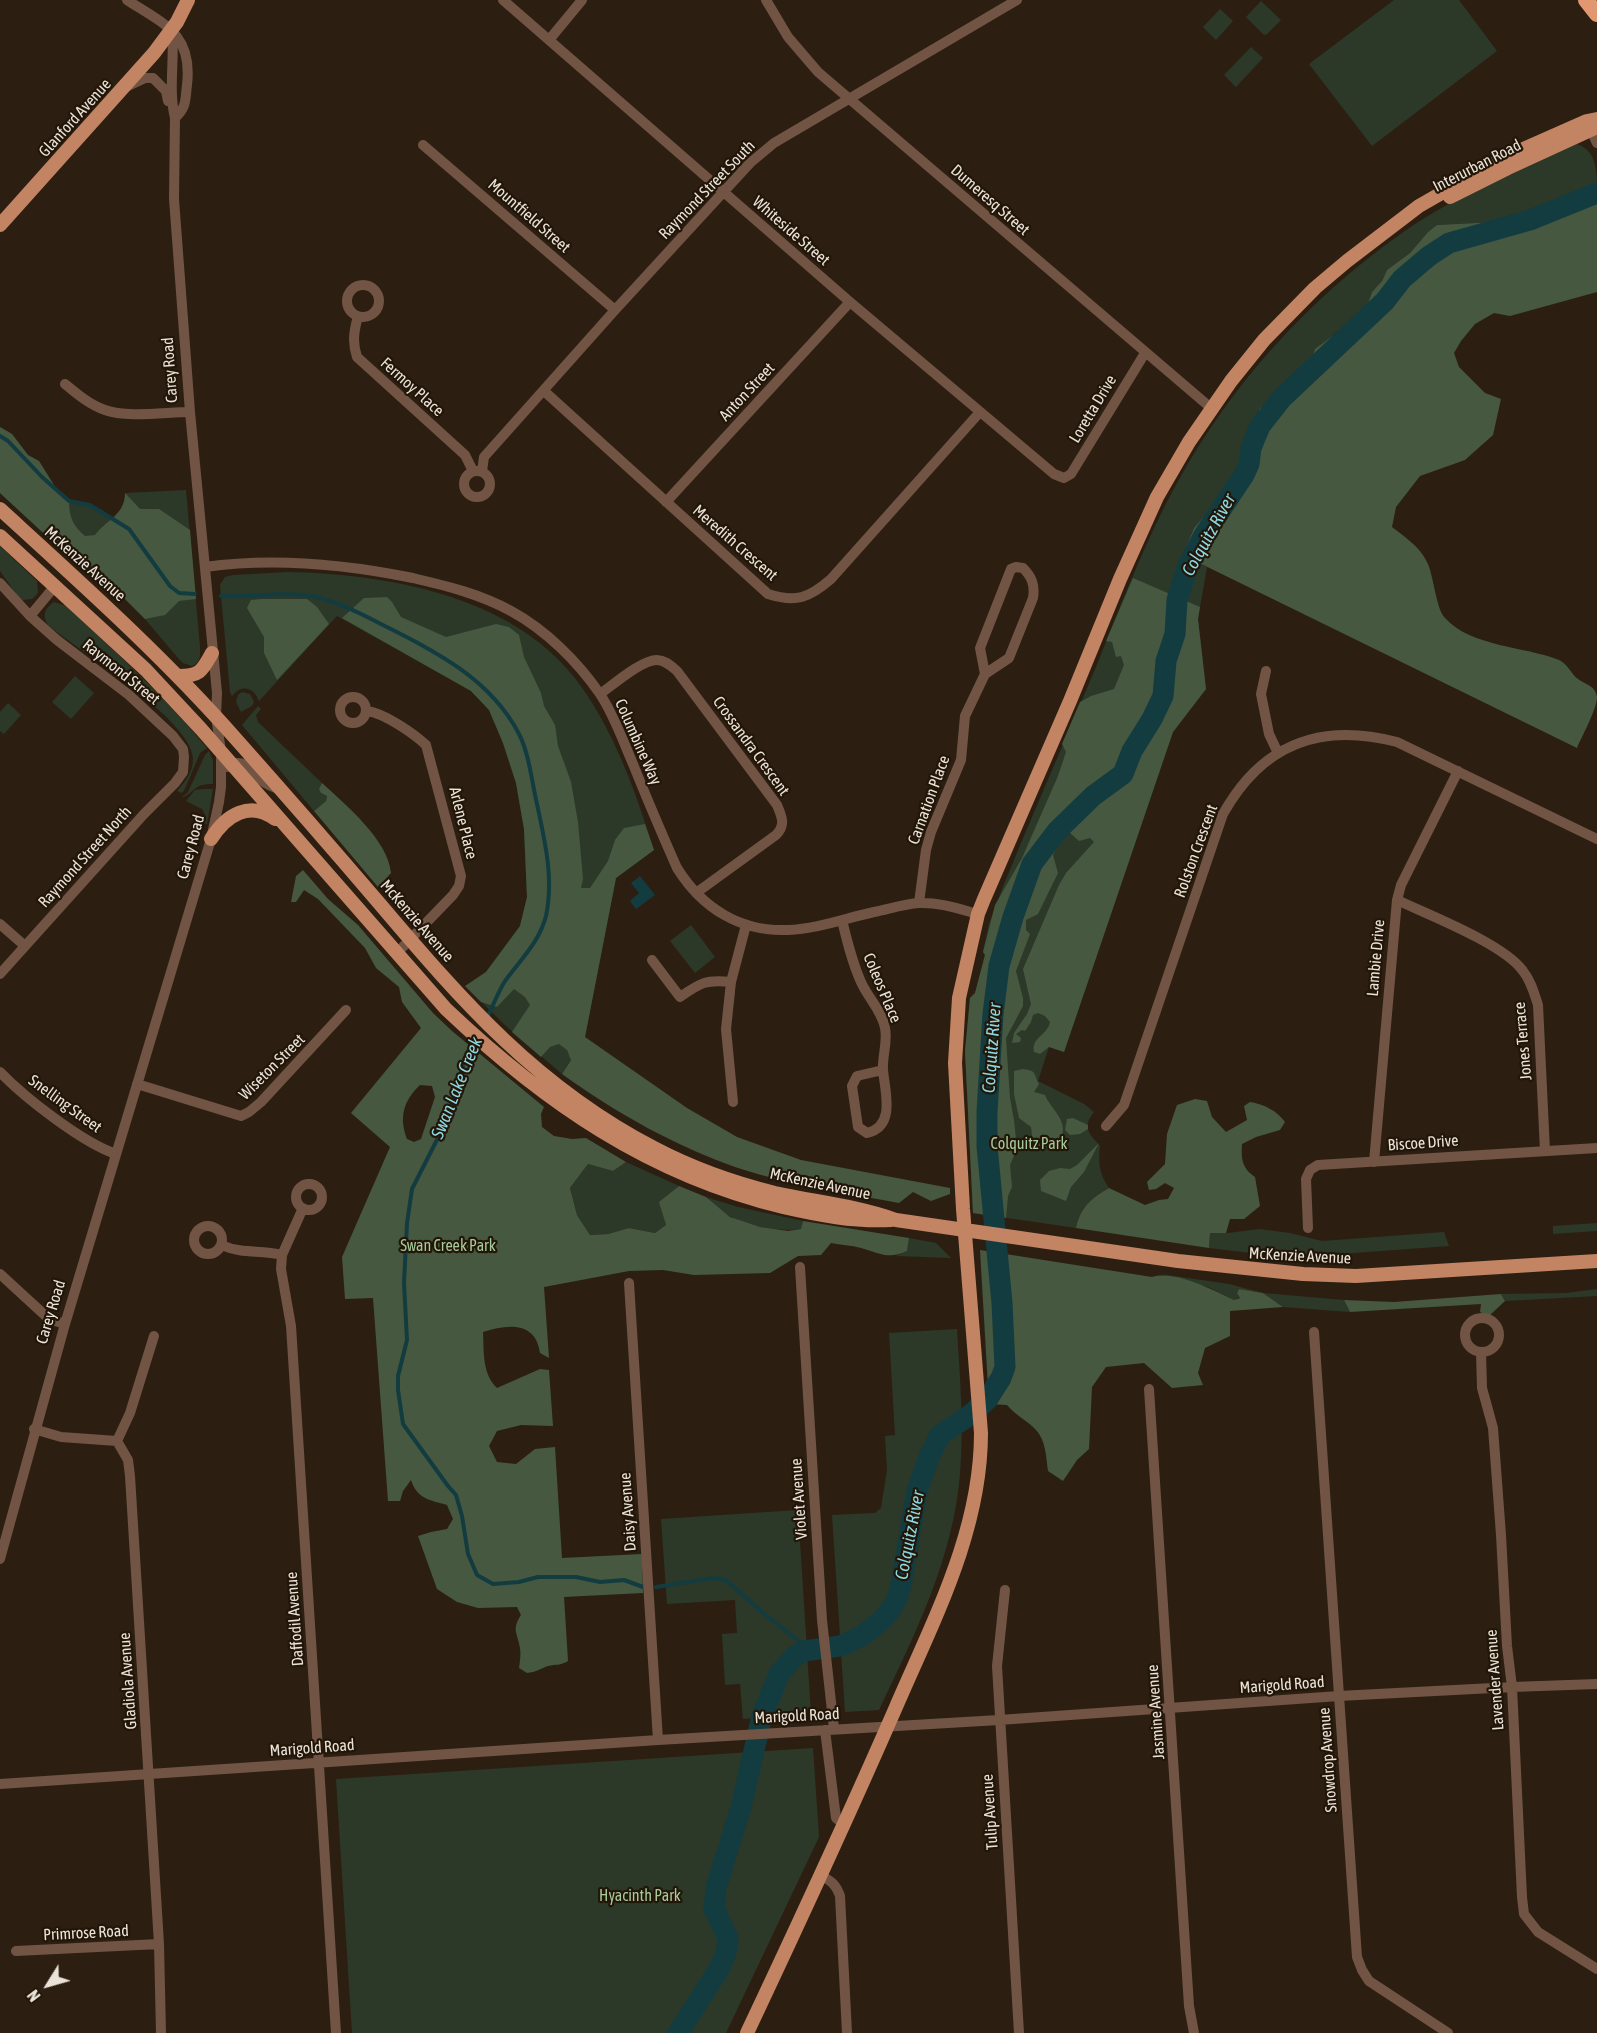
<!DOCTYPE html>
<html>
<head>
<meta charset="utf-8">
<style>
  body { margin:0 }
  #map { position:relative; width:1597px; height:2033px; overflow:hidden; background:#2c1f11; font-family:"Asap Condensed",sans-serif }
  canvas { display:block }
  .north { position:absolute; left:18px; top:1955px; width:60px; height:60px; -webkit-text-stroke:4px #221608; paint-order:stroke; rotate:233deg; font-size:16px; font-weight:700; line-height:24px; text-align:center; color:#ebe2d8 }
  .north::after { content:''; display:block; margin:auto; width:21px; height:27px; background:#ebe2d8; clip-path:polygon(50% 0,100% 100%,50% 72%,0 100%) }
</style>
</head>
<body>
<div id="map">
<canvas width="1597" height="2033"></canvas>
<div class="north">N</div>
</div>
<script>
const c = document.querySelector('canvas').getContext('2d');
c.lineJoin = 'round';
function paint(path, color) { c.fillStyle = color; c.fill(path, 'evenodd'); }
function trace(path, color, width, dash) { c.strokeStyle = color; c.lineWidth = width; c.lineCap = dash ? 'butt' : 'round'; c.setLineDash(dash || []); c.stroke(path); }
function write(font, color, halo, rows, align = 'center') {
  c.font = font + ' "Asap Condensed",sans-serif'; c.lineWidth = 4.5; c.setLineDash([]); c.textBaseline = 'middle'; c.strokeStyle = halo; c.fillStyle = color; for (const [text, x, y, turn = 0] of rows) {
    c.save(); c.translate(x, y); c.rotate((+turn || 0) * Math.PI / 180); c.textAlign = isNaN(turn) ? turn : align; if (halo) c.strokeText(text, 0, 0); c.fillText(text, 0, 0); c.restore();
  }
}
const green = new Path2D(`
  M 1394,0 L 1459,0 L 1497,51 L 1372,146 L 1309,64 Z
  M 1261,1 L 1281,20 L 1267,34 L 1264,35 L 1246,17 Z
  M 1220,9 L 1233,21 L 1216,40 L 1203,27 Z
  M 1251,47 L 1263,58 L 1236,87 L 1224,75 Z
  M 1577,144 C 1597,151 1597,171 1597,191 L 1541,213 L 1540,222 L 1527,218 L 1513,221 L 1437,225 L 1428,232 L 1410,253 L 1387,270 L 1382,281 L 1372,292 L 1365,312 L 1347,326 L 1335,333 L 1313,356 L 1309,365 L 1308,373 L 1304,376 L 1287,384 L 1259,409 L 1254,435 L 1250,445 L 1225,492 L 1194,528 L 1183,555 L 1207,567 L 1198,619 L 1206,689 L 1173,732 L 1064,1052 L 1049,1047 L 1038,1081 L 1084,1104 L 1094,1112 C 1081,1128 1090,1134 1100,1146 C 1098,1162 1099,1174 1109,1188 C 1092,1197 1079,1209 1076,1228 L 973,1213 L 965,1051 L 970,998 L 975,993 L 985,955 L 983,952 L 989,924 L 1002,889 C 1032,815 1065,741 1096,667 C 1121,605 1145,541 1177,483 C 1232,383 1309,299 1402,233 C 1456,195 1517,170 1577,144 Z
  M 0,427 L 12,434 L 28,455 L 39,461 L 57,490 L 69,501 L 90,505 L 112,518 C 122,513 125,503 125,493 L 186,490 L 200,647 C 200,657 201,662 192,666 L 183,663 L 178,658 L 145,619 L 120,594 L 65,553 L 0,493 Z
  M 0,546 L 37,581 L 38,593 L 32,599 L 23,600 L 19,598 L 0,571 Z
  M 288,572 C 386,574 509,595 574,677 C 613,727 635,790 654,850 L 616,878 L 585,1037 L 562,1074 L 505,1025 L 465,986 L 486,972 L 520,926 L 527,897 L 524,829 L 516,783 L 503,743 L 489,710 L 471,691 L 337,616 L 259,701 C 254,687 241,684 232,696 L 230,692 L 220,585 L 225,577 L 233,575 Z
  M 54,602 L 66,606 C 115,651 164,696 207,748 L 200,753 L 184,791 L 181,793 L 177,791 C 185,782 193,772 193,759 C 193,721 78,650 48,625 C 42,615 44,609 54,602 Z
  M 75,676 L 94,693 L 71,719 L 52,702 Z
  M 242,692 L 250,694 L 254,702 L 252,706 L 241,712 L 236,702 L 238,695 Z
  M 8,703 L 21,715 L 4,734 L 0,731 L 0,712 Z
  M 258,706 L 261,709 L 256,715 L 258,722 L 322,783 L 321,793 L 327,796 L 326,801 L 314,811 L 242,725 Z
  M 209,751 L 213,761 L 213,784 C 192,784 197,792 181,798 L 188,792 L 205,755 Z
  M 204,789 L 213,789 L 207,824 L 202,823 L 205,814 L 202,809 L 186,801 L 195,790 Z
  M 691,925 L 715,957 L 695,973 L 670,941 Z
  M 626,1162 L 679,1186 L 660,1202 L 666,1225 L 655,1233 L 629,1228 L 608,1234 L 590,1235 L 577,1215 L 570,1188 L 588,1164 L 613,1171 Z
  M 706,1197 L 738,1207 L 803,1221 L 801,1229 C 781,1232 745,1227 728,1215 C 720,1210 713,1203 706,1197 Z
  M 1597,1223 L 1597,1231 L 1553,1234 L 1553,1226 Z
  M 1259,1229 L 1290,1233 L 1322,1241 L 1444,1232 L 1449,1246 L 1326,1255 L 1259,1254 L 1209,1248 L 1210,1233 L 1228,1233 Z
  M 909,1238 L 936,1243 L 951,1258 L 896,1256 L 907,1251 Z
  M 1160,1274 L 1229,1284 L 1263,1293 L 1344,1300 L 1350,1312 L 1283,1307 L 1263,1293 L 1239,1289 L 1237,1293 L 1240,1297 L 1234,1300 L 1208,1287 Z
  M 1597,1289 L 1597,1296 L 1505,1301 L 1501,1294 L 1566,1293 Z
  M 957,1329 C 960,1377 964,1426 960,1474 C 953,1559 915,1634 879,1710 L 845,1712 L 832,1515 L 875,1513 L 881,1508 L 887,1470 L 885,1436 L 895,1435 L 889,1333 Z
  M 798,1510 L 811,1714 L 743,1719 L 740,1684 L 725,1685 L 722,1634 L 737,1633 L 735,1600 L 667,1604 L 661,1519 Z
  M 813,1748 L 819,1837 L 726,2033 L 352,2033 L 336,1779 Z`);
const forest = new Path2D(`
  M 1597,191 L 1597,292 L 1510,316 L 1494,313 L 1475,324 L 1461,341 L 1454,353 L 1459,367 L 1485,393 L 1501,399 L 1493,435 L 1465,460 L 1420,476 L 1396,507 L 1392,527 C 1406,538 1419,546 1427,562 C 1434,576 1436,609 1445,618 C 1471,647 1524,646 1559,660 C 1568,664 1571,674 1578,679 C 1586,685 1595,685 1597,697 C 1597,709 1582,736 1577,748 L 1183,555 L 1194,528 L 1225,492 L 1250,445 L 1254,435 L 1259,409 L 1287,384 L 1304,376 L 1308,373 L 1315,349 L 1365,312 L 1372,292 L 1382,281 L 1387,270 L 1410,253 L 1428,232 L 1437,225 L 1513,221 L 1527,218 L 1540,222 L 1541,213 Z
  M 0,427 L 12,434 L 28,455 L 39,461 L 57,490 L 69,501 C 69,517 73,526 85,536 L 95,535 C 106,520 125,515 125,493 L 140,509 L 159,509 L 190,530 L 196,599 L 179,601 L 165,615 L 145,619 L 120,594 L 65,553 L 0,493 Z
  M 1133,578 L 1200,607 L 1198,619 L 1206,689 L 1173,732 L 1064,1052 L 1049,1047 L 1040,1054 L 1034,1052 C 1031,1037 1048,1035 1050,1022 L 1045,1016 L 1038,1013 L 1033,1015 L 1031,1022 L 1025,1031 L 1022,1030 L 1016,1034 L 1021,1038 L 1020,1042 L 1012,1043 L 1014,1033 L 1027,1014 L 1031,1004 L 1023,969 L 1059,885 L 1066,873 L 1094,842 L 1090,838 L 1079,841 L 1069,832 L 1061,839 L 1053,855 L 1058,873 L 1038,914 L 1026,920 L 1026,930 L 1030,934 L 1016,971 L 1023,998 L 1023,1006 L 1006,1038 L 1010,1098 L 1014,1120 L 1017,1149 L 1010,1165 L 1012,1187 L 1008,1196 L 1006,1218 L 973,1213 L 965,1051 L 970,998 L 975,993 L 985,955 L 983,952 L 995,905 L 1022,858 L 1058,776 L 1066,752 L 1062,744 L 1080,702 L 1091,696 L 1114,689 L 1124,665 L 1121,656 L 1116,657 L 1112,642 L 1106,641 Z
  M 387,597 L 392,602 L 401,617 L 446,637 L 496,624 L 509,627 L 519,635 L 524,657 L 541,693 L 544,706 L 555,725 L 558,746 L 571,782 L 578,822 L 583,879 L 581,888 L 590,888 L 608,861 L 615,840 L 624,828 L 645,824 L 654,850 L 616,878 L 585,1037 L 687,1108 L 737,1137 L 801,1160 L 950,1188 L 950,1194 L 931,1201 L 913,1192 L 899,1203 C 845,1193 790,1185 738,1168 C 675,1146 616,1113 562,1074 L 571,1060 L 567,1050 L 559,1044 L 550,1047 L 541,1057 L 512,1032 L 530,1005 L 525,997 L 514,989 L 497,1007 L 481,1002 L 465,986 L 486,972 L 520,926 L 527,897 L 524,829 L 516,783 L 503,743 L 489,710 L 471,691 L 342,618 L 364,598 Z
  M 261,599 L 307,599 L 317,607 L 329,624 L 277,680 L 264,653 L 264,637 L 247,608 L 251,600 Z
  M 322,783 C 346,805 388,840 391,873 L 378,887 L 314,811 L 326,801 L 327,796 L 321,793 L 319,789 Z
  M 303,870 L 328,899 L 358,925 L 433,1013 L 452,1031 L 544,1107 L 541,1114 L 542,1127 L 554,1136 L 572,1139 L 586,1138 L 626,1162 L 613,1171 L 588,1164 L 570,1188 L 577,1215 L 590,1235 L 608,1234 L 629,1228 L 655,1233 L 666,1225 L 659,1202 L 679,1186 L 706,1197 L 730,1217 L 760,1227 L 788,1231 L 801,1229 L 803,1221 L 909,1238 L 907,1251 C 889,1260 879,1253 861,1248 C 851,1245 841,1245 831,1243 L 821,1255 L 798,1256 L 770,1273 L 694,1275 L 663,1270 L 629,1271 L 544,1287 L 549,1358 L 540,1353 C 536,1321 507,1324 483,1332 C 484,1351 482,1374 497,1388 L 540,1369 L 549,1370 L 553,1426 L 521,1425 L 497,1431 L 489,1446 L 497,1462 L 516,1464 L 535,1449 L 555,1447 L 562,1558 L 642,1554 L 643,1593 L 564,1597 L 568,1661 C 560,1666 556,1664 548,1666 C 540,1669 536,1672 527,1673 L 519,1668 C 520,1661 521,1654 520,1648 C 518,1634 511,1630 521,1615 L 517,1607 L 478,1608 L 457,1602 L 437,1589 L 418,1536 L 431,1532 L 447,1529 L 453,1519 L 447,1505 C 430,1500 417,1499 411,1480 L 403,1491 L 400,1501 L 388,1501 L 373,1298 L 345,1299 L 342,1257 L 390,1147 L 351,1113 L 421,1028 L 402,1002 L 399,987 L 376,968 L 365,948 L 318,899 L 304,890 L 296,902 L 291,902 L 296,876 ZM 420,1085 L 432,1086 L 435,1097 L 421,1139 L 414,1142 L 407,1139 C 399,1118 403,1101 420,1085 Z
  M 1023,1069 C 1038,1071 1033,1074 1039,1084 L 1034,1092 L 1045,1095 C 1052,1112 1075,1124 1055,1147 L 1038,1147 L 1033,1143 L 1031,1127 L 1019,1118 L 1014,1094 L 1014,1071 Z
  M 1195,1099 L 1207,1101 L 1212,1117 L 1226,1132 L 1247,1120 L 1244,1106 L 1250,1102 C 1264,1104 1277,1111 1285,1122 L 1280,1130 L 1256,1137 L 1242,1144 C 1241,1159 1242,1168 1255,1177 L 1260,1206 L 1244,1219 L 1230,1219 L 1226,1233 L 1210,1233 L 1209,1248 L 1076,1228 C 1080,1208 1091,1198 1109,1188 L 1145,1205 L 1159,1200 L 1168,1199 L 1174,1188 L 1165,1183 L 1156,1189 L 1149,1190 L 1147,1182 L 1165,1164 L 1167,1134 L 1177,1105 Z
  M 1073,1118 L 1088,1125 L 1088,1129 L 1080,1134 L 1070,1135 L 1065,1130 L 1067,1119 Z
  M 1099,1143 L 1084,1172 L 1071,1187 L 1066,1201 L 1041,1191 L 1040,1180 L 1049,1171 L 1060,1168 L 1070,1169 L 1077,1165 Z
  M 980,1250 L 1152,1277 C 1175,1270 1213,1290 1234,1300 L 1240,1298 L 1237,1293 L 1239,1289 L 1263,1293 L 1283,1307 L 1230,1311 L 1230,1336 L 1205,1348 L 1198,1373 L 1203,1385 L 1172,1388 L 1144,1363 L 1106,1367 L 1092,1387 L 1089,1449 L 1077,1460 L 1063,1481 L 1048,1471 C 1046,1457 1046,1441 1036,1430 C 1028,1421 1016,1416 1007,1405 L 989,1404 Z
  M 1501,1294 L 1505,1301 L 1489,1316 L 1480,1312 L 1481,1304 L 1350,1312 L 1344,1300 L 1394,1302 Z`);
const water = new Path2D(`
  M 640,876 L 655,895 L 636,909 L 630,901 L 639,893 L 631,883 Z`);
const stream = new Path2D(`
  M 0,436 L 8,441 L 42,477 L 69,501 L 90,505 L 129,529 L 170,586 L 179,593 L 195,594
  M 221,596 C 251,598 282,591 312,596 C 333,600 360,613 379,623 C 433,650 490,678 519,734 C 529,753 532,783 537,804 C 545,842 554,878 546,916 C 539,943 520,960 505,981 C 498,992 493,1006 487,1018
  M 474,1040 L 465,1057 L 456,1091 L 445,1124 L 412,1189 L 407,1223 L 404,1283 L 407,1340 L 398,1376 L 398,1390 L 403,1424 L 448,1486 L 456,1495 L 462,1516 L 468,1554 L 477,1575 L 493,1584 L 519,1582 L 538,1577 L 576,1577 L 600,1582 L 624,1580 L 643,1587
  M 656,1587 L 714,1578 L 726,1580 L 762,1612 L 810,1650`);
const river = new Path2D(`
  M 678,2033 L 719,1969 L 726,1953 L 728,1938 L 714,1909 L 716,1888 L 741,1807 L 762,1716 L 779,1674 L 795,1656 L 804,1651 L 840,1646 L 862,1636 L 881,1621 L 889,1612 L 897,1599 L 901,1585 L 917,1491 L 929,1457 L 940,1435 L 970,1415 L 987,1400 L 1001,1378 L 1005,1367 L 1002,1303 L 987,1146 L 987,1112 L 993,1014 L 999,966 L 1013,917 L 1032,864 L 1057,831 L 1093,796 L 1123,774 L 1132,751 L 1152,719 L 1163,696 L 1166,661 L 1175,634 L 1177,600 L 1188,566 L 1204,535 L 1244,475 L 1249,464 L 1251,448 L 1260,426 L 1282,398 L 1385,301 L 1402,279 L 1429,256 L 1449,243 L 1530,220 L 1597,193`);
const minor = new Path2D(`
  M 127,0 C 164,24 193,34 187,85 C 185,100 187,107 175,118
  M 503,0 L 850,302 L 1054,474 L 1064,478 L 1071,474 L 1145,353
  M 766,0 L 788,37 L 818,72 L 1211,408
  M 549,40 L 582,0
  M 128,86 L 145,78 L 153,78 L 166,91 L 168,101
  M 1588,124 L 1597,143
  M 423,145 L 615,310
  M347 301a16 16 0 1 1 32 0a16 16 0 1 1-32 0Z
  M 358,316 C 354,331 352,342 357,357 L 465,455 L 473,471
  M 65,384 C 77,394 90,405 105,410 C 126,418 167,412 190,412
  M 544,391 L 768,594 C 796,603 809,598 831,579 L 980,412
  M464 484a13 13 0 1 1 26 0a13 13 0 1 1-26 0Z
  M 482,471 L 484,457 L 615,310 L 750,163 L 774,143 L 1017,0
  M 666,502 L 850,302
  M 205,567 C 275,557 344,564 413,578 C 447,586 480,594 511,611 C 546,630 578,662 600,694 C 614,715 623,741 633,764 C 647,799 662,834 677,868 C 702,908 740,932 788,930 C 817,929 846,918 874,912 C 889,909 904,904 919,903 C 939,902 959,909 978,914
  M 0,583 L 30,616 L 57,640 L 129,695 L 173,736 L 183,749 L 184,757 L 183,772 L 175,783 L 144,814 L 0,974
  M 30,616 L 55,586
  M 1266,671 L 1261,694 L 1269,734 L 1278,753
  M 600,694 C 613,685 641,660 657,660 C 665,660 671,666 677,671 L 777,805 C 782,817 786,825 776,835 L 696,893
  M340 710a13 13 0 1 1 26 0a13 13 0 1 1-26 0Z
  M 367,711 C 384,713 413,733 426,745 L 461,876 L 459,886 L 453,895 L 396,954
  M 228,767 C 243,756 251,770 261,780 C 267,785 272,787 279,789
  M 1397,900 C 1429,915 1504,944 1523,971 C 1531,981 1534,993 1538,1005 L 1545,1151
  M 919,903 L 926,850 L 931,832 L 961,760 L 965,716 L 985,674 L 1009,658 L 1033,598 C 1035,585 1032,577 1023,568 L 1016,567 L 1011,569 L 980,648 L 985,674
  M 842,920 C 847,941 852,962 861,982 C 868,998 882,1011 885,1028 C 888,1042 882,1056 883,1070 C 885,1092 896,1126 867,1133 L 858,1127 L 852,1086 L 857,1076 L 883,1070
  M 0,924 L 25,946
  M 652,960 L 680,997 C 700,983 706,979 731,982
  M 0,1072 C 25,1098 83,1143 116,1154
  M 137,1084 L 241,1116 L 249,1112 L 261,1102 L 346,1010
  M 733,1102 L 726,1029 L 731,982 L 746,925
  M 1106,1126 L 1124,1105 L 1223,814 C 1262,744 1320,722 1397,742 L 1597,839
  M 1374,1162 L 1397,900 L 1401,885 L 1458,771
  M296 1197a13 13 0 1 1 26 0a13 13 0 1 1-26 0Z
  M 303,1208 L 282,1255 L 281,1269 L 291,1326 L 336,2033
  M194 1240a14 14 0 1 1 28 0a14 14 0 1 1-28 0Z
  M 1308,1228 L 1306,1179 L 1310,1170 L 1318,1165 L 1597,1148
  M 221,1245 C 245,1255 259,1249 282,1255
  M 800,1267 L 822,1620 L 834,1729
  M 0,1274 L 49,1319 L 65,1324
  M 629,1283 L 658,1740
  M1465 1335a17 17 0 1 1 34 0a17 17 0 1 1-34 0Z
  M 1314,1332 L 1357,1957 L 1362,1970 L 1369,1981 L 1448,2033
  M 154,1336 L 130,1413 L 117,1441 L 128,1460 L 130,1476 L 159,1944 L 161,2033
  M 1481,1352 L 1482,1388 L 1493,1428 L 1501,1535 L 1507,1646 L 1512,1687 L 1522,1897 L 1524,1914 L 1538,1932 L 1597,1969
  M 1149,1389 L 1189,2006 L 1194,2033
  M 34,1429 L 61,1437 L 117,1441
  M 0,1559 L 65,1324 L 211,839 L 219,802 L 221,787 L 221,752 L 216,716 L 217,693 L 190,412 L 174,199 L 175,118 C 168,90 175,59 172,30
  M 1005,1590 L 997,1666 L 1019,2033
  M 825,1730 L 836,1818 L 845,1825
  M 0,1784 L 658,1740 L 999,1720 L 1339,1696 L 1512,1687 L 1597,1684
  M 821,1876 C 832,1881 836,1885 840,1896 L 847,2033
  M 16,1951 L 159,1944`);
const major = new Path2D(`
  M 1450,197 L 1508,168 L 1597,127
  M 0,225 L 154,53 L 177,22 L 188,0
  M 0,509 C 81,583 163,656 236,739 C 284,793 332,848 379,903 C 463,1002 537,1087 654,1148 C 692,1168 734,1183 775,1193 C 816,1202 857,1206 896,1220 L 1178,1261 L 1303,1274 L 1356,1276 L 1597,1261
  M 0,536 L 146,670 L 201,729 L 446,1009 C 544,1102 649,1175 783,1207 C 818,1215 854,1222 891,1220
  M 179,676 C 200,676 202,671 212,653
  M 211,839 C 226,815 250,800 275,819
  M 747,2033 C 798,1925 848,1817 896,1707 C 934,1619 981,1531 981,1433 L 963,1209 L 955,1063 L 959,998 L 978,914 L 984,899 L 1070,701 L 1120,579 L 1157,497 L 1189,442 L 1231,381 L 1264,340 L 1315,288 L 1347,261 L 1419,206 L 1501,159 L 1587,121 L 1597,119`);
const highway = new Path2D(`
  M 1586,0 L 1597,14`);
const streetNames = [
  ["Glanford Avenue",75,118,-48],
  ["Interurban Road",1477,166,-27],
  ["Raymond Street South",707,190,-46],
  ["Dumeresq Street",990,200,41],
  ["Mountfield Street",529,216,41],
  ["Whiteside Street",791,231,41],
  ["Carey Road",170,370,-94],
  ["Fermoy Place",412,387,42],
  ["Anton Street",747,392,-47],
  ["Loretta Drive",1093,409,-59],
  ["Meredith Crescent",735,543,41],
  ["McKenzie Avenue",85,564,42],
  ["Raymond Street",121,672,39],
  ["Columbine Way",638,742,66],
  ["Crossandra Crescent",751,746,54],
  ["Carnation Place",929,800,-70],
  ["Arlene Place",463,823,76],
  ["Carey Road",191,847,-75],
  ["Rolston Crescent",1196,851,-70],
  ["Raymond Street North",85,857,-48],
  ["McKenzie Avenue",417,921,49],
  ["Lambie Drive",1376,958,-85],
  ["Coleos Place",882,988,67],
  ["Jones Terrace",1523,1041,-95],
  ["Wiseton Street",272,1067,-45],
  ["Snelling Street",65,1104,36],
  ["Biscoe Drive",1423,1143,-4],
  ["McKenzie Avenue",820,1184,12],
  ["McKenzie Avenue",1300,1256,3],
  ["Carey Road",51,1312,-73],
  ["Violet Avenue",799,1499,-94],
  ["Daisy Avenue",628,1512,-94],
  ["Daffodil Avenue",295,1619,-94],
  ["Lavender Avenue",1495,1680,-94],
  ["Gladiola Avenue",128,1681,-94],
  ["Marigold Road",1282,1685,-4],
  ["Jasmine Avenue",1156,1712,-94],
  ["Marigold Road",797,1716,-3],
  ["Marigold Road",312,1748,-4],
  ["Snowdrop Avenue",1328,1760,-94],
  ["Tulip Avenue",990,1812,-94],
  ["Primrose Road",86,1933,-3]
];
const parkNames = [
  ["Colquitz Park",1029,1144],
  ["Swan Creek Park",448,1246],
  ["Hyacinth Park",640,1896]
];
const waterNames = [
  ["Colquitz River",1209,535,-61],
  ["Colquitz River",992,1048,-86],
  ["Swan Lake Creek",457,1088,-68],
  ["Colquitz River",910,1535,-79]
];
paint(green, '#2c3928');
paint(forest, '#465840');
paint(water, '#133c41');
trace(stream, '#133c41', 4);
trace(river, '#133c41', 21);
trace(minor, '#725444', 10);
trace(major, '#c38464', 14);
trace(highway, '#e39770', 16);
write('16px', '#ebe2d8', '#221608', streetNames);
write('16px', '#a6ca9b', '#221608', parkNames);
write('italic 18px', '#8cd7e2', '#221608', waterNames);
</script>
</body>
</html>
